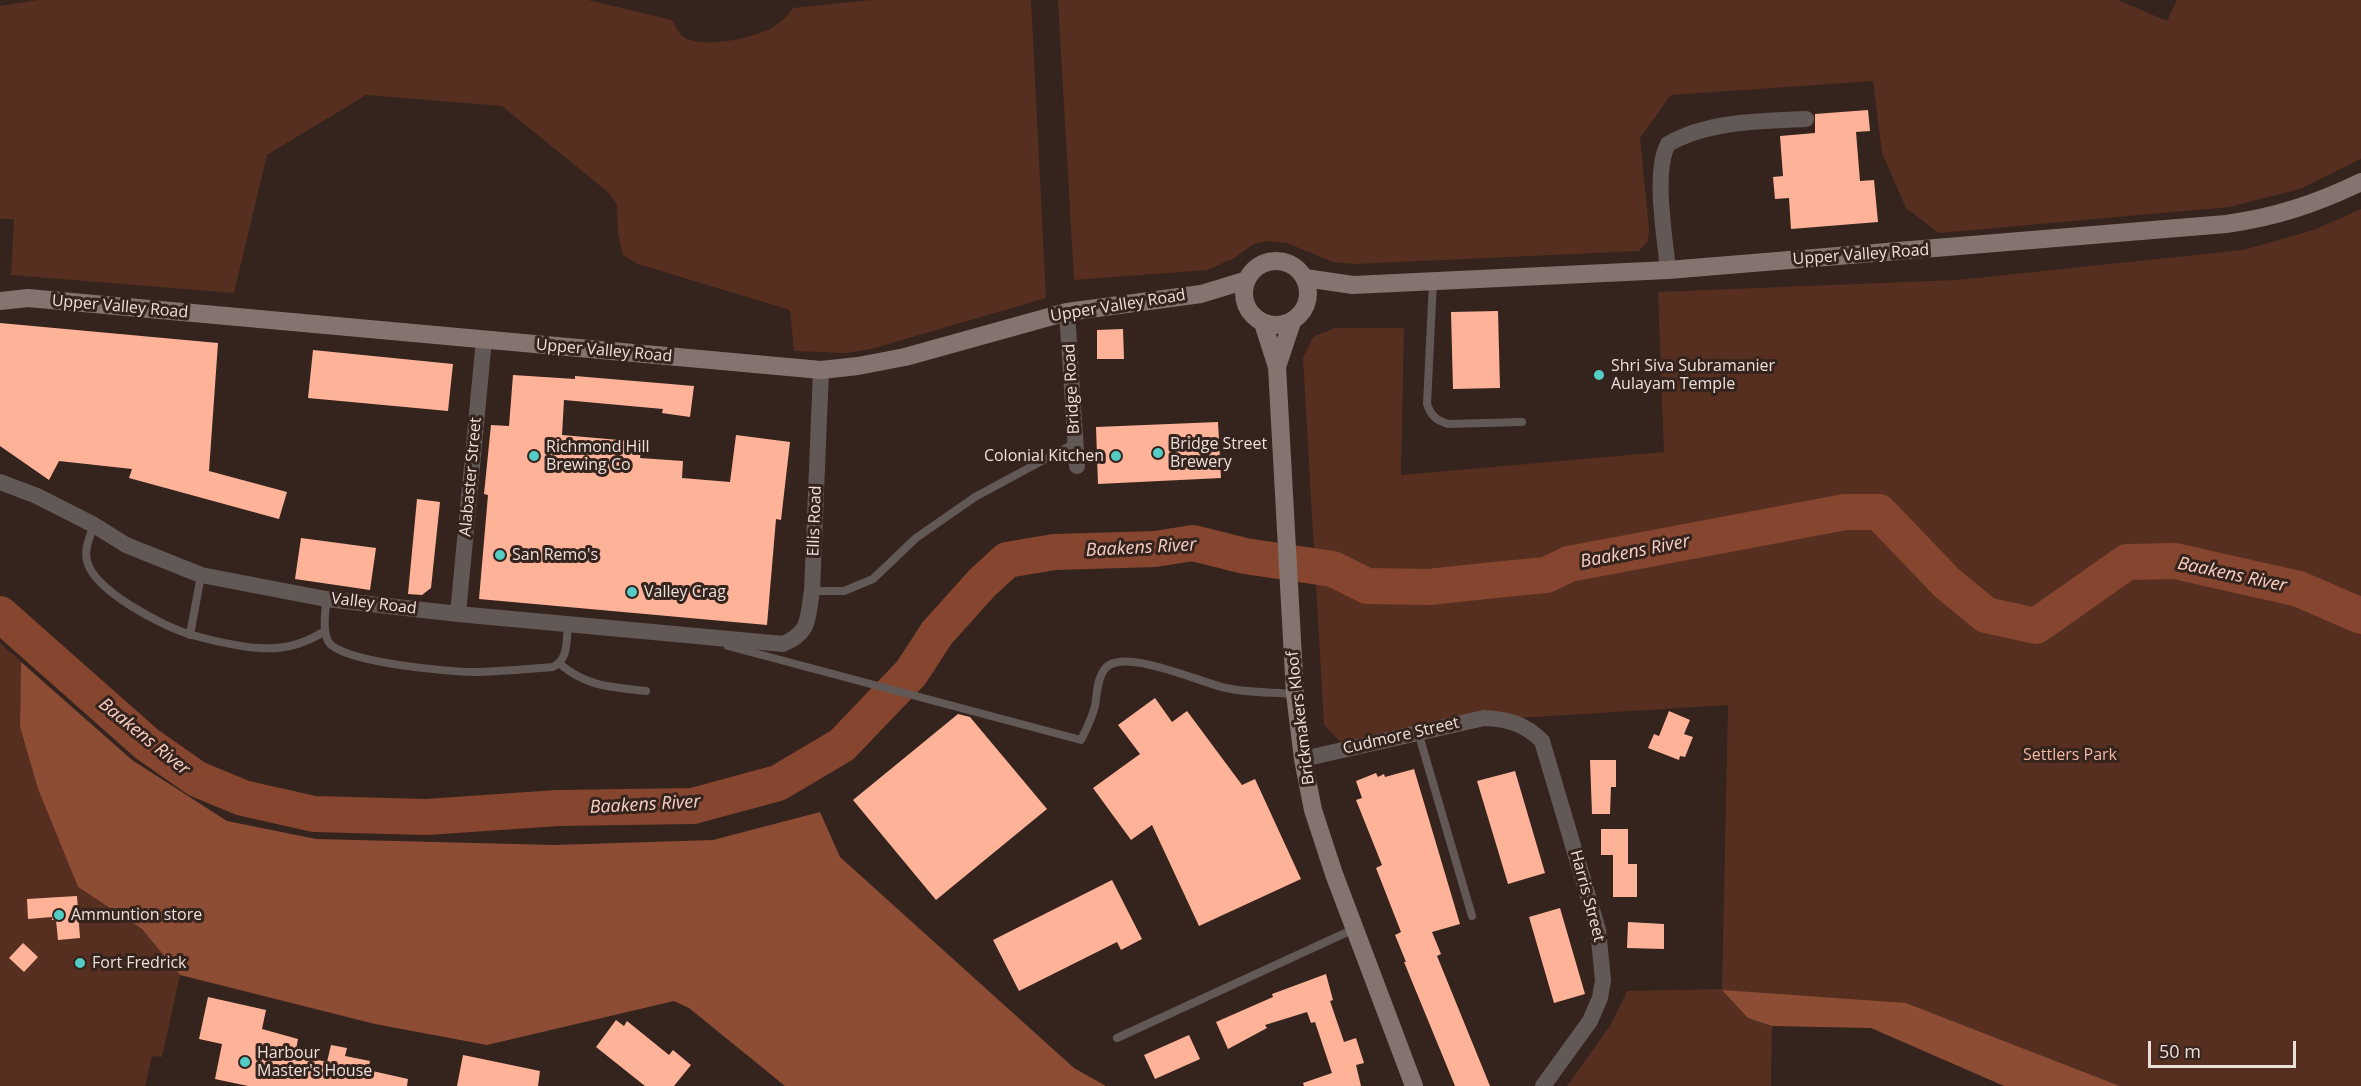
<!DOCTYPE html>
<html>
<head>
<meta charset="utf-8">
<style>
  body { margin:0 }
  #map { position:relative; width:2361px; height:1086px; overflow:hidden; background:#35231d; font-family:"Open Sans",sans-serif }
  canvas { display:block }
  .scale { position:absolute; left:2148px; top:1041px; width:148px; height:27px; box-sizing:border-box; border:3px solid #ece0db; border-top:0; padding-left:8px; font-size:18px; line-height:21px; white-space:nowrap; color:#ece0db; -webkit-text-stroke:4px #35231d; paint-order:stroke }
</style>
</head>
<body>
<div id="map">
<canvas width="2361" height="1086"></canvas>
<div class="scale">50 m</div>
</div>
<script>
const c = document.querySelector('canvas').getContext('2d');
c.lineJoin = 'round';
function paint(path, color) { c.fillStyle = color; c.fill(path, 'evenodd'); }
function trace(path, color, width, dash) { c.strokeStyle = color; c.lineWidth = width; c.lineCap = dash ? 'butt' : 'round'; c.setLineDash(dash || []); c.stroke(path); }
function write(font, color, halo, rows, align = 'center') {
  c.font = font + ' "Open Sans",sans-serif'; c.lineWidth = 6; c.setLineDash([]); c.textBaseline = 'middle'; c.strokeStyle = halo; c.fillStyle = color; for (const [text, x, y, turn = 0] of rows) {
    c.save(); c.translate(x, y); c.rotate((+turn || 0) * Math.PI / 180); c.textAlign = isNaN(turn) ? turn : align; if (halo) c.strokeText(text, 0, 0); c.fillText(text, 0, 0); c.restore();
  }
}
const green = new Path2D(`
  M 38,0 L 588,0 L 672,20 C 675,25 678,32 682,36 C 699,50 756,38 773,27 C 781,22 787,16 793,8 L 871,0 L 1031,0 L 1046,298 L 871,349 L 846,353 L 794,351 L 790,310 L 638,264 L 623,255 L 618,234 L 617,204 L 609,193 L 502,106 L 366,95 L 267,155 L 234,293 L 11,275 L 14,219 L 0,219 L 0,6 Z
  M 1058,0 L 2118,0 L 2167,21 L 2177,0 L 2361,0 L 2361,159 L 2300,189 L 2229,207 L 1939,233 L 1906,208 L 1882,153 L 1873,81 L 1671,95 L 1640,138 L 1649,229 L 1648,241 L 1639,251 L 1355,264 L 1333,262 L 1287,243 L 1268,241 L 1254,244 L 1234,258 L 1207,270 L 1074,280 Z
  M 2361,209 L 2361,1086 L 2120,1086 L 1906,1003 L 1748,1018 L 1772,1026 L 1771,1086 L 1567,1086 L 1610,1026 L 1627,991 L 1722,989 L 1728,705 L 1501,719 L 1348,749 L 1324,725 L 1303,358 L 1313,337 L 1335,328 L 1404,328 L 1401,475 L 1664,452 L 1658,292 L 1957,280 L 2243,250 L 2314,230 Z
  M 0,643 L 21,662 L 20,727 L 38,789 L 78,887 L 142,929 L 180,975 L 162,1057 L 152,1056 L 145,1086 L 0,1086 Z`);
const forest = new Path2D(`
  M 21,662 L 132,760 L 227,821 L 316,839 L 554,845 L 713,840 L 820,812 L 840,857 L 1074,1068 L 1106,1086 L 785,1086 L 689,1008 L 674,1001 L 487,1045 L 375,1024 L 180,975 L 142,929 L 78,887 L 38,789 L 20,727 Z
  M 1722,990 L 1906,1003 L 2120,1086 L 2004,1086 L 1871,1028 L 1772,1026 L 1748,1018 Z`);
const river = new Path2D(`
  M 0,614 L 147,744 L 197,779 L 243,798 L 314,814 L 426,817 L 558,808 L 693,806 L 778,783 L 842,745 L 911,673 L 937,633 L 982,583 L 1007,560 L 1054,552 L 1155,549 L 1193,543 L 1245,556 L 1333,569 L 1367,586 L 1429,587 L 1494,580 L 1546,575 L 1569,564 L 1845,512 L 1879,512 L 1947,583 L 1986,615 L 2036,626 L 2127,562 L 2175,561 L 2299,589 L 2361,616`);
const building = new Path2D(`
  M 1868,110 L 1870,131 L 1856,132 L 1860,181 L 1874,180 L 1878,222 L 1791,229 L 1789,198 L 1775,199 L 1773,177 L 1783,176 L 1780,136 L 1815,133 L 1815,114 Z
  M 1498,311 L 1500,388 L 1453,389 L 1451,312 Z
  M 0,323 L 218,343 L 209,471 L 287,492 L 279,519 L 129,478 L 132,469 L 59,461 L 49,480 L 0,446 Z
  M 1123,329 L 1124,359 L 1097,359 L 1097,330 Z
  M 313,350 L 453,364 L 448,411 L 308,398 Z
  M 513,375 L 575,379 L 575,376 L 694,386 L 690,417 L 662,413 L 663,409 L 564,400 L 562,435 L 642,442 L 640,458 L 683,461 L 682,478 L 730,482 L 736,435 L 790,442 L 781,520 L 776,519 L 767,625 L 479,599 L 488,495 L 484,494 L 491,425 L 509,426 Z
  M 1218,422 L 1221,478 L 1098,484 L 1096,427 Z
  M 417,499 L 440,502 L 431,588 L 422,595 L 408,594 Z
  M 301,538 L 376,548 L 370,590 L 295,579 Z
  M 1155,698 L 1172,722 L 1187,711 L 1242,785 L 1255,779 L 1301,879 L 1199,926 L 1152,825 L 1131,840 L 1093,788 L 1140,754 L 1118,725 Z
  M 1669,711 L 1690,720 L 1684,734 L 1693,737 L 1685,757 L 1680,756 L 1679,760 L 1648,748 L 1654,734 L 1659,736 Z
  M 958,714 L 970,717 L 1047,809 L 936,900 L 853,800 Z
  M 1590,760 L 1616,760 L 1616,787 L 1611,787 L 1610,814 L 1592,814 Z
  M 1414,769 L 1460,924 L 1432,932 L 1441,954 L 1437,956 L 1490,1086 L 1455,1086 L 1404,962 L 1406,962 L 1395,935 L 1401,932 L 1376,868 L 1382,865 L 1356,800 L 1362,798 L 1356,781 L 1376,773 L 1378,777 L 1384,774 L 1385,777 Z
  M 1515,771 L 1545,873 L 1508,884 L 1477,781 Z
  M 1601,829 L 1628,829 L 1628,864 L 1637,864 L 1637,897 L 1613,897 L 1613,855 L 1601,855 Z
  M 1112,880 L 1142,939 L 1121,950 L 1117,942 L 1019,991 L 993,940 Z
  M 77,896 L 80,938 L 58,940 L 56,920 L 52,920 L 52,917 L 28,919 L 27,899 Z
  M 1560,908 L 1585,994 L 1554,1003 L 1529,917 Z
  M 1628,922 L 1664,924 L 1664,949 L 1627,948 Z
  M 23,943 L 38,957 L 24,972 L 9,958 Z
  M 1326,974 L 1333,1000 L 1330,1001 L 1344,1042 L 1356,1038 L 1364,1063 L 1356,1065 L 1361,1086 L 1304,1086 L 1303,1083 L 1332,1073 L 1315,1022 L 1311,1023 L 1307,1012 L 1265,1025 L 1267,1028 L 1228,1049 L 1216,1022 L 1273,997 L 1272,994 Z
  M 208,997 L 266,1010 L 262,1029 L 298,1039 L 295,1055 L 327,1062 L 331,1045 L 347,1048 L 345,1056 L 370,1061 L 368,1070 L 408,1079 L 407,1086 L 248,1086 L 215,1079 L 222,1044 L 199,1039 Z
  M 616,1020 L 624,1026 L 627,1021 L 669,1055 L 673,1050 L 691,1065 L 674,1086 L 645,1086 L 596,1047 Z
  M 1189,1035 L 1200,1059 L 1155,1079 L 1144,1055 Z
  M 463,1055 L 540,1071 L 538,1086 L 457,1086 Z`);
const lane = new Path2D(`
  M 1433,282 L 1427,404 C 1431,416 1436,420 1448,424 L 1522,422
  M 94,525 C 90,536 84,549 87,561 C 94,591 164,627 192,635 C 214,641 237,647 260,648 C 283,650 306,643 325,631
  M 812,591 L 844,591 L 873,579 L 916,538 L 975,497 L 1075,443
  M 326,599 C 326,611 322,629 328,641 C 338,662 449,672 474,672 C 500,672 527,669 553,667 C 569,659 566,641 568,625
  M 190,635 L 201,575
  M 728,646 L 1081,740 C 1087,728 1092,718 1095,706 C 1097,694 1097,680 1104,670 C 1120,645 1201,683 1226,688 C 1248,693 1272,692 1295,694
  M 560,664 C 587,687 612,687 646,691
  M 1418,732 L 1472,916
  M 1117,1038 L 1354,929`);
const street = new Path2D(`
  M 1668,270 C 1665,237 1653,172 1668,144 C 1708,121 1760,121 1806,119
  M 1067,312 L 1077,466
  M 0,482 L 37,496 L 94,525 L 126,545 L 201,575 L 326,599 L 458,614 L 783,644 C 811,632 807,619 812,591 L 821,370
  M 458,614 L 484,339
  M 1303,759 L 1484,718 C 1508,719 1525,724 1542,741 L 1598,930 L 1603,980 L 1600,998 L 1590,1021 L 1543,1086`);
const secondary = new Path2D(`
  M1244 293a32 32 0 1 1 64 0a32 32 0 1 1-64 0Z
  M 1305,278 L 1353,285 L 1668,270 L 2226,224 C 2276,217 2315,204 2361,182
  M 0,301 L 28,298 L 821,370 L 858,366 L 905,357 L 1067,312 L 1201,294 L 1247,280
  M 1263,323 L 1277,367 L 1295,694 L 1303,759 L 1313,810 L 1334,874 L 1414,1086
  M 1277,367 L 1292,322`);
const markers = [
  [1599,375,6,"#54cdc7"],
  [1158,453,6,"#54cdc7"],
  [534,456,6,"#54cdc7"],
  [1116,456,6,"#54cdc7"],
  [500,555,6,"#54cdc7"],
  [632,592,6,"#54cdc7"],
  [59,915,6,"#54cdc7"],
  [80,963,6,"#54cdc7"],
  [245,1062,6,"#54cdc7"]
];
const streetNames = [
  ["Upper Valley Road",1861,255,-4],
  ["Upper Valley Road",1118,306,-9],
  ["Upper Valley Road",120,307,5],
  ["Upper Valley Road",604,351,5],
  ["Bridge Road",1072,389,-93],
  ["Alabaster Street",471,477,-85],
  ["Ellis Road",815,521,-88],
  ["Valley Road",374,604,7],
  ["Brickmakers Kloof",1301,718,-97],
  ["Cudmore Street",1401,736,-13],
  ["Harris Street",1587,896,75]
];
const poiNames = [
  ["Shri Siva Subramanier",1611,366],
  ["Aulayam Temple",1611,384],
  ["Bridge Street",1170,444],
  ["Brewery",1170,462],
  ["Richmond Hill",546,447],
  ["Brewing Co",546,465],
  ["Colonial Kitchen",1104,456,"right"],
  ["San Remo's",512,555],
  ["Valley Crag",644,592],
  ["Ammuntion store",71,915],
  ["Fort Fredrick",92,963],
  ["Harbour",257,1053],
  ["Master's House",257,1071]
];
const parkNames = [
  ["Settlers Park",2070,755]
];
const waterNames = [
  ["Baakens River",1141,548,-3],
  ["Baakens River",1635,552,-11],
  ["Baakens River",2232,575,12],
  ["Baakens River",144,737,39],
  ["Baakens River",645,805,-3]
];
paint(green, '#572f20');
paint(forest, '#8d4c34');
trace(river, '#86452e', 36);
paint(building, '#feb399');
trace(lane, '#625956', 8);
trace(street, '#625956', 16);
trace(secondary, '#83746f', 18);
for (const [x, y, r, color] of markers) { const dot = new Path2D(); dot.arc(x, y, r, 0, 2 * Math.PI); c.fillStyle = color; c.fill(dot); trace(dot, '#35231d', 2); }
write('16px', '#ece0db', '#35231d', streetNames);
write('16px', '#ece0db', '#35231d', poiNames, 'left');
write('16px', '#f4b8a3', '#35231d', parkNames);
write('italic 18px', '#f8cfc1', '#35231d', waterNames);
</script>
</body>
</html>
